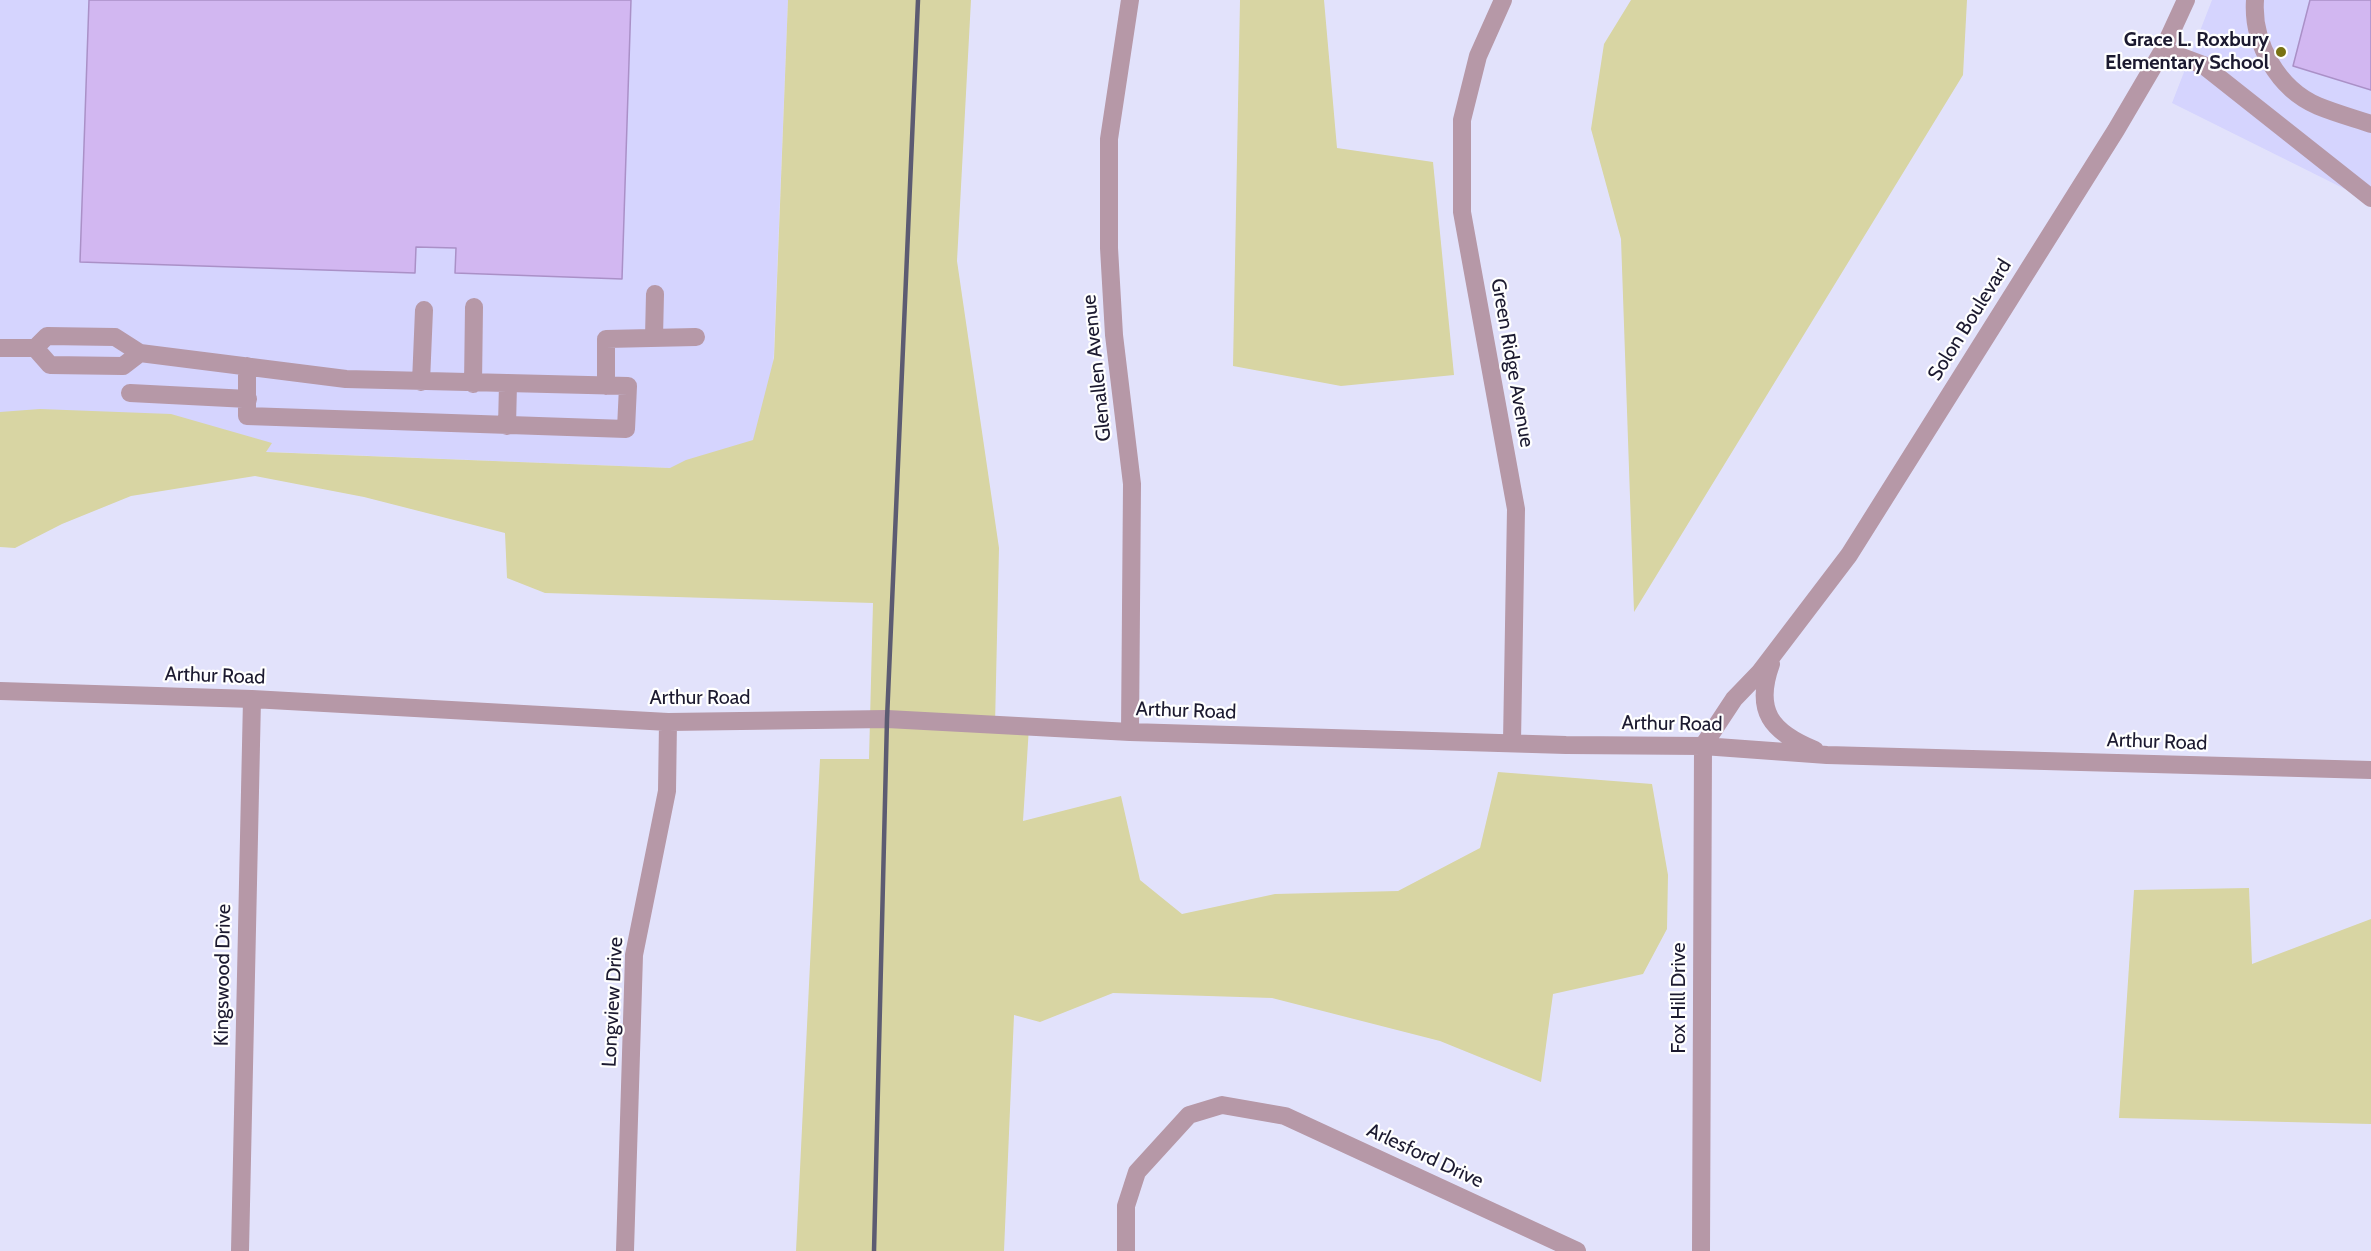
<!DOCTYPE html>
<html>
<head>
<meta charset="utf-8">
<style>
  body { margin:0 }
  canvas { display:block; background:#e2e2fb }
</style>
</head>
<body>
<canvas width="2371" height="1251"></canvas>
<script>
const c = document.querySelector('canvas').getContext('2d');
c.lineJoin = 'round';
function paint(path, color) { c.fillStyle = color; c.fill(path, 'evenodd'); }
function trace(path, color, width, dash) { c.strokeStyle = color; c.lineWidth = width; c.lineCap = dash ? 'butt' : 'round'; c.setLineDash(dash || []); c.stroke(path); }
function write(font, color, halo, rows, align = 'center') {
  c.font = font + ' Cabin,sans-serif'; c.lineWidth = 4.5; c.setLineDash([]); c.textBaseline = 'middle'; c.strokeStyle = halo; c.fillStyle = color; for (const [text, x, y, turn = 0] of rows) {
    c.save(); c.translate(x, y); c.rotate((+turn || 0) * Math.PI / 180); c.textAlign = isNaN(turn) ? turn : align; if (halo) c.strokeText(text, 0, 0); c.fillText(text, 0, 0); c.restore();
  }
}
const built = new Path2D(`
  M 0,0 L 788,0 L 769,472 L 0,441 Z
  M 2212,0 L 2371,0 L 2371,202 L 2172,103 Z`);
const green = new Path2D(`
  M 788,0 L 971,0 L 957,261 L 999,548 L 995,725 L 1029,727 L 1023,821 L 1121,796 L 1140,880 L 1182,914 L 1275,894 L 1398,891 L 1480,848 L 1498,772 L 1652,784 L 1668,875 L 1667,929 L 1643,974 L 1553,994 L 1541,1082 L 1440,1041 L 1272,998 L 1113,993 L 1040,1022 L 1014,1015 L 1004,1251 L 796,1251 L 820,759 L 869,759 L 873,603 L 545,593 L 507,578 L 505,533 L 364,497 L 255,476 L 131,496 L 62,524 L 15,548 L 0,547 L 0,412 L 40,409 L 171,414 L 272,443 L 266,452 L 670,468 L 686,460 L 753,440 L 774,358 Z
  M 1240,0 L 1324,0 L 1337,148 L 1433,162 L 1454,375 L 1341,386 L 1233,366 Z
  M 1631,0 L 1967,0 L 1963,75 L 1634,612 L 1621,239 L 1591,129 L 1604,44 Z
  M 2249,888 L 2252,964 L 2371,919 L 2371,1124 L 2119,1118 L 2134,890 Z`);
const building = new Path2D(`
  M 89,0 L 631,0 L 622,279 L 455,273 L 456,248 L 416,247 L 415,273 L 80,262 Z
  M 2310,0 L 2371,0 L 2371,90 L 2293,66 Z`);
const minor = new Path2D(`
  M 1130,0 L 1109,139 L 1109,248 L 1114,335 L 1132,484 L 1130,732
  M 1503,0 L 1478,56 L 1462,120 L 1462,212 L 1516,509 L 1512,742
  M 2255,0 C 2252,43 2278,89 2318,106 C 2335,113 2353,118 2371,124
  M 2163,50 L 2203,65 L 2371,198
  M 654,337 L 655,294
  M 0,348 L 35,348 L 50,365 L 123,366 L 140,353
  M 35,348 L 47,336 L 115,337 L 140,353 L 346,379 L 628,386 L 626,429 L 247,416 L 247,366
  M 421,382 L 424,310
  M 473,384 L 474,307
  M 606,386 L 606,339 L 696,337
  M 130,393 L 248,399
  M 507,426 L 508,384
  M 1771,664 C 1754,711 1771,732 1815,750
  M 0,691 L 252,699 L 668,722 L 887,719 L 1130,732 L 1566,745 L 1703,746 L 1827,755 L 2371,770
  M 1703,746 L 1734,699 L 1760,672 L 1849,555 L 2116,130 L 2163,50 L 2186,0
  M 240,1251 L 252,699
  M 625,1251 L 634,955 L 667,791 L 668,722
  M 1126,1251 L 1126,1206 L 1137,1172 L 1189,1115 L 1222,1105 L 1285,1116 L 1577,1251
  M 1701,1251 L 1703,746`);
const rail = new Path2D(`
  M 874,1251 L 887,719 L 918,0`);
const markers = [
  [2281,52,6,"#787214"]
];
const poiNames = [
  ["Grace L. Roxbury",2269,40],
  ["Elementary School",2269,63]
];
const streetNames = [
  ["Solon Boulevard",1970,320,-58],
  ["Green Ridge Avenue",1512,363,80],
  ["Glenallen Avenue",1097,368,-96],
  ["Arthur Road",215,676,2],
  ["Arthur Road",700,698],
  ["Arthur Road",1186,711,2],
  ["Arthur Road",1672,724,1],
  ["Arthur Road",2157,742,2],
  ["Kingswood Drive",223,975,-89],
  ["Fox Hill Drive",1679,998,-90],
  ["Longview Drive",613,1002,-87],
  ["Arlesford Drive",1425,1156,25]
];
paint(built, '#d5d4fe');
paint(green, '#d8d5a3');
paint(building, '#d2b7f1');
trace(building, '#aa90c7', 1.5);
trace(minor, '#b698a7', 18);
trace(rail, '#5c5b72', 4.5);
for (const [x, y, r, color] of markers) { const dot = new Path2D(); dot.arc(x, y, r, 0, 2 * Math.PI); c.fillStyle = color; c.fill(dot); trace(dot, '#fff', 2); }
write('bold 20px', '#1c1a30', '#fff', poiNames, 'right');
write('20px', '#1c1a30', '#fff', streetNames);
</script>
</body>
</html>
